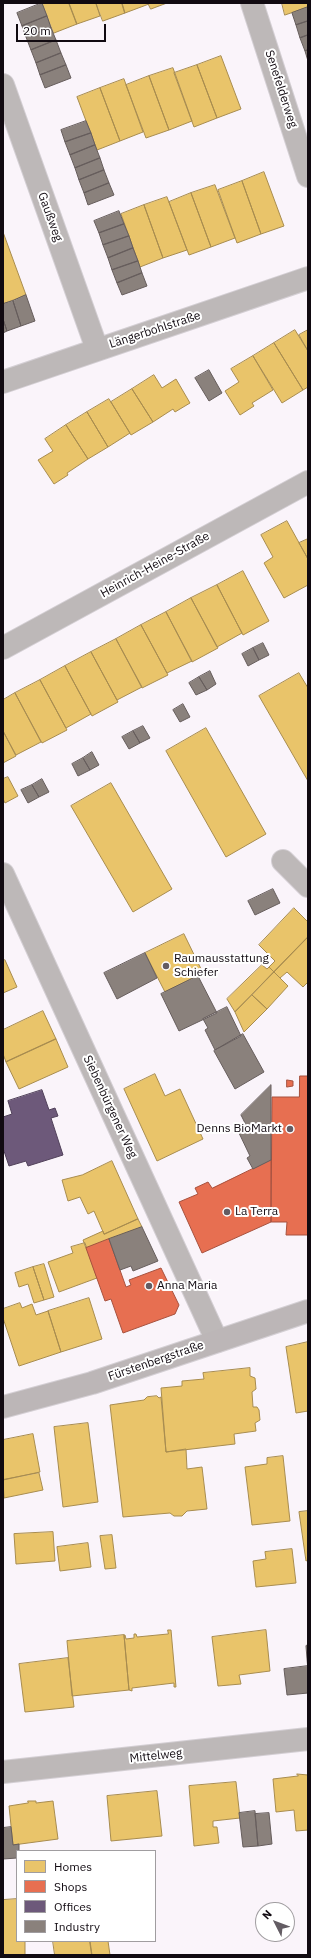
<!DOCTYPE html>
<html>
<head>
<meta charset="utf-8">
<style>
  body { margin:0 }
  #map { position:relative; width:311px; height:1958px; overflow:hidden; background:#faf4fa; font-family:"IBM Plex Sans",sans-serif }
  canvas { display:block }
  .frame { position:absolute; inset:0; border:4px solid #110a11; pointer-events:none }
  .legend { position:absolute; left:16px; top:1850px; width:140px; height:92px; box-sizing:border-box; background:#fff; border:1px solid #a09da0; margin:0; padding:5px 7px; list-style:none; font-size:12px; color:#110a11 }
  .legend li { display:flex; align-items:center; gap:8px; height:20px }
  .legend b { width:20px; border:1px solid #a09da0 }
  .north { position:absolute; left:255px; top:1902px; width:40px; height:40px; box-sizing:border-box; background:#fff; border:1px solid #a09da0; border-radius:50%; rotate:312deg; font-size:11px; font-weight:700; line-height:16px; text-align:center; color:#110a11 }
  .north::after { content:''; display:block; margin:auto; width:14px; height:18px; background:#635c63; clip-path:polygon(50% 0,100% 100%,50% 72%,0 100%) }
  .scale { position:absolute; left:16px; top:24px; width:90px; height:18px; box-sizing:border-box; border:2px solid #110a11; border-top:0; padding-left:5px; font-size:12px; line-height:14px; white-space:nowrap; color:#110a11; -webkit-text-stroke:3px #fff; paint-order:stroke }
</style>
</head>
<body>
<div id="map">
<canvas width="311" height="1958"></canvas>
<div class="frame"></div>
<ul class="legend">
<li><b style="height:11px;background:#e9c46a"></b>Homes</li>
<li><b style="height:11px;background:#e76f51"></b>Shops</li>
<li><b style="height:11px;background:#6d597a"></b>Offices</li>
<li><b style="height:11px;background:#8a817c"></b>Industry</li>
</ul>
<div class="north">N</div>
<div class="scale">20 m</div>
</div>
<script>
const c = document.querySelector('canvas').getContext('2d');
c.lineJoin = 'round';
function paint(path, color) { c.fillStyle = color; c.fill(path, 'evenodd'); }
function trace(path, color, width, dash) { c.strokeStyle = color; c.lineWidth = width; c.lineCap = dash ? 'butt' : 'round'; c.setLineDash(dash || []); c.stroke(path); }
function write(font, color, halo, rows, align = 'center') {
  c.font = font + ' "IBM Plex Sans",sans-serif'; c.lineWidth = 4; c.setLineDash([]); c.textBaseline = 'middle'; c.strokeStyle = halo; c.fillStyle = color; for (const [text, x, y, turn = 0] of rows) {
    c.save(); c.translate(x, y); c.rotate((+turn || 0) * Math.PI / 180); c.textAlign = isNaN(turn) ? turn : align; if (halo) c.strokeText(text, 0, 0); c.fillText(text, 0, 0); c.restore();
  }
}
const homes = new Path2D(`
  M 42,3 L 69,3 L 77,24 L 54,33 Z
  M 69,3 L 96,3 L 100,16 L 77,24 Z
  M 96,3 L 122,3 L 125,13 L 103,21 Z
  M 122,3 L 148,3 L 149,4 L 125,13 Z
  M 148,3 L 167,3 L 151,9 Z
  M 282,3 L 308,3 L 308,7 L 285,15 Z
  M 221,56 L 241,109 L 217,118 L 197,65 Z
  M 197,65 L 217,118 L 194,127 L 174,73 Z
  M 173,68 L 192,121 L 169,130 L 149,76 Z
  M 149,76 L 169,130 L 146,138 L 126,85 Z
  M 124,79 L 143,132 L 120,141 L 100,88 Z
  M 100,88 L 120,141 L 97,150 L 77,97 Z
  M 264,172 L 284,226 L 261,234 L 242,181 Z
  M 242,181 L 261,234 L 237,243 L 218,190 Z
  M 215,185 L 235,238 L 211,247 L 191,193 Z
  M 191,193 L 211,247 L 189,255 L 169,202 Z
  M 167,197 L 187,250 L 163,258 L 144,205 Z
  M 144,205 L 163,258 L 140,267 L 121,214 Z
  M 3,232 L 26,295 L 3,304 Z
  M 295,330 L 308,351 L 308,387 L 303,390 L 274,343 Z
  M 308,330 L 308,351 L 299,335 Z
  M 274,343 L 303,390 L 282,403 L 253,356 Z
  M 253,356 L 273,390 L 252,403 L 254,406 L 240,415 L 225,391 L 239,382 L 231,369 Z
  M 154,375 L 162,388 L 176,379 L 190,403 L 175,412 L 173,409 L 153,422 L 132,389 Z
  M 132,389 L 153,422 L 131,435 L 111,402 Z
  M 109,399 L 130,433 L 108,447 L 87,412 Z
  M 87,412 L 108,447 L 88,459 L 66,425 Z
  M 66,425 L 88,459 L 67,473 L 68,475 L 54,484 L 38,460 L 53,451 L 45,439 Z
  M 287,521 L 308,559 L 308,585 L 284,598 L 264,563 L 273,557 L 261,535 Z
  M 308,539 L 308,559 L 299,543 Z
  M 243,571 L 269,621 L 243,635 L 217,585 Z
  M 217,585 L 242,633 L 217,647 L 191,598 Z
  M 191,598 L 218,648 L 192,662 L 166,612 Z
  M 166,612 L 192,661 L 167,673 L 141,625 Z
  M 141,625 L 168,675 L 142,688 L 116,639 Z
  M 116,639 L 142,687 L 117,700 L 91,652 Z
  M 91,652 L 118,702 L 92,716 L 65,666 Z
  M 65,666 L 91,714 L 66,728 L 40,680 Z
  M 299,673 L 308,688 L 308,781 L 259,696 Z
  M 40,680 L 67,730 L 42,743 L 15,693 Z
  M 15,693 L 41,742 L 16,755 L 3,731 L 3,700 Z
  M 206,728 L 266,834 L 226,857 L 166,751 Z
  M 3,731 L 16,756 L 3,763 Z
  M 8,777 L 18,796 L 5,803 L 3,799 L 3,779 Z
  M 111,783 L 172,889 L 133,912 L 71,806 Z
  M 294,908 L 308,922 L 308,937 L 274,972 L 269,967 L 275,961 L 259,945 Z
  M 184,934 L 203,973 L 165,992 L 145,953 Z
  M 308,937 L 308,982 L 303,987 L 287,972 L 280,978 L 274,972 Z
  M 5,960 L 17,987 L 3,993 L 3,961 Z
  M 262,965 L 267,969 L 269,967 L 274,972 L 235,1012 L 227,999 Z
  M 274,972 L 288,986 L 267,1009 L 252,995 Z
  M 252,995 L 267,1009 L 244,1032 L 235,1012 Z
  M 43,1011 L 56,1039 L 6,1062 L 3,1054 L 3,1030 Z
  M 56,1039 L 68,1067 L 19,1089 L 6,1062 Z
  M 155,1074 L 165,1096 L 180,1089 L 203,1139 L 157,1161 L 124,1089 Z
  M 112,1161 L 138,1219 L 104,1234 L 94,1211 L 88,1214 L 80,1197 L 68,1201 L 62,1180 L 82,1175 Z
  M 138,1219 L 142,1227 L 86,1248 L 83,1240 L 103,1231 L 104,1234 Z
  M 85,1243 L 97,1278 L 59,1292 L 48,1262 L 73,1253 L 71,1247 Z
  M 44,1264 L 54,1297 L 44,1300 L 33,1267 Z
  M 33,1267 L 44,1300 L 34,1303 L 28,1284 L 19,1287 L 15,1273 Z
  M 89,1298 L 102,1339 L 61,1352 L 48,1311 Z
  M 20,1303 L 22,1308 L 32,1304 L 36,1315 L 48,1311 L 61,1352 L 19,1366 L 3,1318 L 3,1309 Z
  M 308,1342 L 308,1411 L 296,1413 L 286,1347 Z
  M 250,1368 L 250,1376 L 255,1378 L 256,1389 L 252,1392 L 253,1407 L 257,1407 L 259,1410 L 260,1420 L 255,1423 L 256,1431 L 234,1434 L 235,1444 L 166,1452 L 161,1388 L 182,1386 L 182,1381 L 204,1379 L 203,1373 Z
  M 157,1396 L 159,1398 L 161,1397 L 166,1452 L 186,1449 L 187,1469 L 202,1467 L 207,1509 L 187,1511 L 182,1516 L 174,1516 L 170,1513 L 123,1517 L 110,1405 L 144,1400 L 147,1397 Z
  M 88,1423 L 98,1502 L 63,1507 L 54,1427 Z
  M 33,1434 L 40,1472 L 3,1480 L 3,1440 Z
  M 283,1456 L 290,1521 L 252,1525 L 245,1467 L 267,1464 L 267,1458 Z
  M 39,1473 L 43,1490 L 4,1498 L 3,1480 Z
  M 308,1511 L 308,1560 L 306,1561 L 299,1512 Z
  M 53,1532 L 55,1561 L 16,1564 L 14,1534 Z
  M 112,1535 L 116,1568 L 105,1569 L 100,1536 Z
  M 88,1543 L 91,1567 L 60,1571 L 57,1547 Z
  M 292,1549 L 296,1583 L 256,1587 L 253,1561 L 266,1559 L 265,1552 Z
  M 168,1630 L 171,1630 L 176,1687 L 174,1687 L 174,1683 L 132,1688 L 132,1691 L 129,1690 L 124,1635 L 125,1635 L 126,1639 L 134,1638 L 134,1634 L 136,1634 L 137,1637 L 168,1634 Z
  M 266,1630 L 270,1671 L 239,1675 L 241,1684 L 218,1686 L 212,1637 Z
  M 124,1635 L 129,1690 L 72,1696 L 67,1641 Z
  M 68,1658 L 74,1707 L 25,1712 L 19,1664 Z
  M 297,1774 L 308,1775 L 308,1830 L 296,1831 L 294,1810 L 276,1812 L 273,1779 L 298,1776 Z
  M 236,1782 L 240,1818 L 213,1821 L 213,1827 L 217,1827 L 219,1843 L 194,1846 L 189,1786 Z
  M 157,1791 L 162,1836 L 111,1841 L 107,1796 Z
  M 28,1801 L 36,1801 L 36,1803 L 53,1801 L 58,1839 L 13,1845 L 9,1806 L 28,1803 Z
  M 17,1899 L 17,1941 L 25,1941 L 25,1955 L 3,1955 L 3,1900 Z
  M 53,1941 L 90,1941 L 92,1955 L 55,1955 Z
  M 90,1941 L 108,1941 L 110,1955 L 92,1955 Z`);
const shops = new Path2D(`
  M 300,1076 L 308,1076 L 308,1235 L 286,1235 L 287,1222 L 271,1222 L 272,1097 L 299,1097 Z
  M 287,1080 L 293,1081 L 293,1086 L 287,1087 Z
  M 271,1160 L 271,1222 L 202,1253 L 179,1202 L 198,1194 L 195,1188 L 208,1182 L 212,1188 Z
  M 109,1239 L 126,1287 L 131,1285 L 129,1280 L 161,1268 L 179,1305 L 175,1314 L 123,1333 L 111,1299 L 105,1301 L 86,1248 Z`);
const offices = new Path2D(`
  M 42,1090 L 49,1110 L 55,1108 L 58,1116 L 51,1118 L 63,1155 L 28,1166 L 26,1161 L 9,1166 L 3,1148 L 3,1117 L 12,1114 L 8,1101 Z`);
const industry = new Path2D(`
  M 42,3 L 47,16 L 22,26 L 17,13 Z
  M 308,7 L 308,21 L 296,25 L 292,13 Z
  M 47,16 L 51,28 L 26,37 L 22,26 Z
  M 308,21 L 308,35 L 300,38 L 296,25 Z
  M 51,28 L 56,40 L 31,50 L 26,37 Z
  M 308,35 L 308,50 L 305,51 L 300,38 Z
  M 56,40 L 61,53 L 36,63 L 31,50 Z
  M 308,50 L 308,61 L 305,51 Z
  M 61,53 L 66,65 L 40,75 L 36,63 Z
  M 66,65 L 71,78 L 45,88 L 40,75 Z
  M 86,121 L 91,133 L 65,142 L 61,130 Z
  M 91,133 L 95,145 L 70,155 L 65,142 Z
  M 95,145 L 100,158 L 75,168 L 70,155 Z
  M 100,158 L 104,170 L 79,180 L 75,168 Z
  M 104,170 L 109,183 L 84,193 L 79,180 Z
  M 109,183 L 114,195 L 88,205 L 84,193 Z
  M 119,211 L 124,224 L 99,233 L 94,221 Z
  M 124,224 L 129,236 L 103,245 L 99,233 Z
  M 129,236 L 133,248 L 108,258 L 103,245 Z
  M 133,248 L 138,261 L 112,270 L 108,258 Z
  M 138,261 L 142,273 L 117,283 L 112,270 Z
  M 142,273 L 147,286 L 122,295 L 117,283 Z
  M 26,295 L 35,321 L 21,326 L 13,301 Z
  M 13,301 L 21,326 L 7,331 L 3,319 L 3,304 Z
  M 3,319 L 7,331 L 3,333 Z
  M 209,370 L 222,393 L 209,401 L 195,378 Z
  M 263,643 L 269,655 L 259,660 L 253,648 Z
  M 253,648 L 259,660 L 248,666 L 242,654 Z
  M 210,671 L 216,684 L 207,690 L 199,677 Z
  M 199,677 L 207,690 L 196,695 L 189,683 Z
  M 183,704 L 190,717 L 180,722 L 173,710 Z
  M 143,726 L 150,738 L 140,743 L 133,731 Z
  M 133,731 L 140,743 L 129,749 L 122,737 Z
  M 92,752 L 99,765 L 90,770 L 83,758 Z
  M 83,758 L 90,770 L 78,776 L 72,764 Z
  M 42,779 L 49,792 L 39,797 L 32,785 Z
  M 32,785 L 39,797 L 28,803 L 21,790 Z
  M 273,889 L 280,903 L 255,915 L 248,901 Z
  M 145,953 L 157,978 L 117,999 L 104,973 Z
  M 198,976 L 217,1013 L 179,1031 L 161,994 Z
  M 227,1007 L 241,1036 L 215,1050 L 205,1030 L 208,1028 L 203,1019 Z
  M 243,1034 L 264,1072 L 235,1089 L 214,1051 Z
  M 271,1085 L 271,1160 L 253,1169 L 247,1158 L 250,1156 L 239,1133 L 248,1129 L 241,1115 Z
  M 142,1227 L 158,1261 L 133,1271 L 131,1266 L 120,1270 L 109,1239 Z
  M 308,1645 L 308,1671 L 306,1646 Z
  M 308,1666 L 308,1693 L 287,1695 L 284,1669 Z
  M 255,1811 L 258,1846 L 243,1847 L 239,1813 Z
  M 269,1813 L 272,1844 L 258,1846 L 255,1814 Z
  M 11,1827 L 13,1845 L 19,1844 L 19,1851 L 17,1851 L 17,1858 L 3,1859 L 3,1828 Z`);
const minor = new Path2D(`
  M 252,3 L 308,176
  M 3,85 L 97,349
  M 3,382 L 308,278
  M 3,648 L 308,482
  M 283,861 L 308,886
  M 3,874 L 217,1341
  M 3,1772 L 308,1739`);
const secondary = new Path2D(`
  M 3,1407 L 92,1383 L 308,1311`);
const markers = [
  [166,966,4,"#635c63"],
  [290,1129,4,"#635c63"],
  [227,1212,4,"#635c63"],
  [149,1286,4,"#635c63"]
];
const streetNames = [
  ["Senefelderweg",281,89,72],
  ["Gaußweg",50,217,70],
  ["Längerbohlstraße",155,330,-18],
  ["Heinrich-Heine-Straße",155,565,-29],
  ["Siebenbürgener Weg",110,1107,65],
  ["Fürstenbergstraße",156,1361,-19],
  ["Mittelweg",156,1756,-6]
];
const poiNames = [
  ["Raumausstattung",174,959],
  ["Schiefer",174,973],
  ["Denns BioMarkt",282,1129,"right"],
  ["La Terra",235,1212],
  ["Anna Maria",157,1286]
];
paint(homes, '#e9c46a');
trace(homes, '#a88c4f', 1);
paint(shops, '#e76f51');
trace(shops, '#a7513e', 1);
paint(offices, '#6d597a');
trace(offices, '#51415a', 1);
paint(industry, '#8a817c');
trace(industry, '#665d5c', 1);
trace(minor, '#d4cfd4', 24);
trace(secondary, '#d4cfd4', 24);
trace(minor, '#bdb8b8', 22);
trace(secondary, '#bcb6b7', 22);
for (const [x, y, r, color] of markers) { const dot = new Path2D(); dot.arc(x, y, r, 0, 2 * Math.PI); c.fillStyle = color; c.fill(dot); trace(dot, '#fff', 1.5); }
write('12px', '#110a11', '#fff', streetNames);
write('12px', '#110a11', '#fff', poiNames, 'left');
</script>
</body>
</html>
